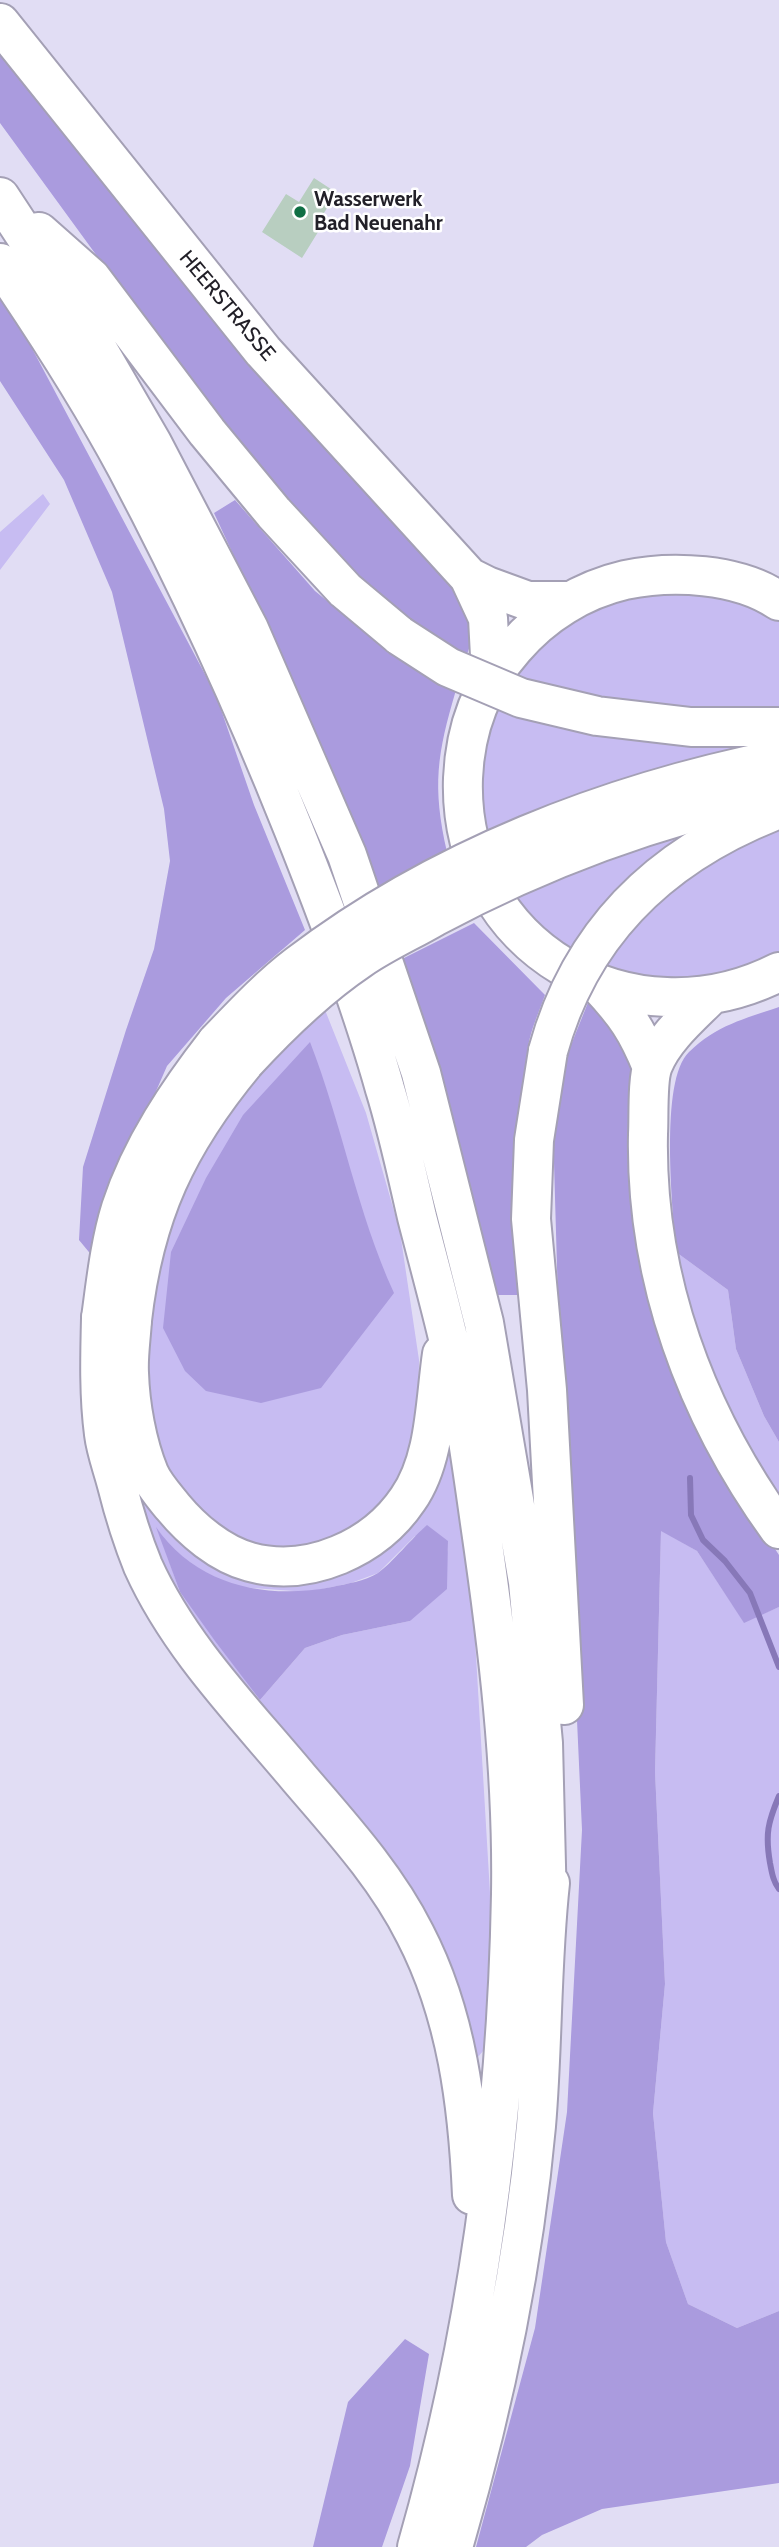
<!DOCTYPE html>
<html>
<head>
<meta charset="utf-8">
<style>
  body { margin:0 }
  canvas { display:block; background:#e1ddf4 }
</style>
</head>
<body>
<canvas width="779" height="2547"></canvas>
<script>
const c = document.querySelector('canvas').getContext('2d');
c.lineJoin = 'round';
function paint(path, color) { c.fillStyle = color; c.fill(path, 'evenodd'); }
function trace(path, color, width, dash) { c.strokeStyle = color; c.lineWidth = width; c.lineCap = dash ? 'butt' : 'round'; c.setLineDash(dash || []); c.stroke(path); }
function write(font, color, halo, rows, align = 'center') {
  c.font = font + ' Cabin,sans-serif'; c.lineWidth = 5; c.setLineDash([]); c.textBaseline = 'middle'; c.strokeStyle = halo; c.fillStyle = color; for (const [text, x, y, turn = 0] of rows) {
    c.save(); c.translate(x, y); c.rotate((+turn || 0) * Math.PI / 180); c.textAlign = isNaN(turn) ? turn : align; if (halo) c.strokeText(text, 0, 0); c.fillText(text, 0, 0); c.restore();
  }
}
const green = new Path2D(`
  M 43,494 L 50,504 L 0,570 L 0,532 Z
  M 680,585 L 779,613 L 779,956 L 710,982 L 633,981 L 548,941 L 495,866 L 476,780 L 498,698 L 541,638 L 626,591 Z
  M 325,1010 L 366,1113 L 400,1232 L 419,1360 L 418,1433 L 393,1494 L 336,1539 L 285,1549 L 232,1541 L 183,1506 L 150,1431 L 144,1338 L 167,1207 L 239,1087 Z
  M 676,1252 L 728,1290 L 736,1349 L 764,1416 L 779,1442 L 779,1506 L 699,1362 Z
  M 445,1433 L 457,1480 L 475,1639 L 491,1910 L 486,2035 L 484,2050 L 477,2058 L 469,2025 L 199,1637 L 160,1571 L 122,1457 L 147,1496 L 289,1579 L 365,1564 L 394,1537 ZM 158,1530 L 168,1545 L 194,1568 L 238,1587 L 308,1592 L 351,1583 L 378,1573 L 415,1536 L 448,1541 L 448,1550 L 410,1621 L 342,1635 L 305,1648 L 260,1700 L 180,1592 Z
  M 661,1530 L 697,1551 L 744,1622 L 779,1607 L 779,2311 L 737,2328 L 688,2304 L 666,2242 L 653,2113 L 665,1984 L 655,1772 Z`);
const forest = new Path2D(`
  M 0,52 L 111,194 L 228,337 L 462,585 L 473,637 L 466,657 L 401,622 L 269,492 L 0,123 Z
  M 0,288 L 216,695 L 254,805 L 305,930 L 226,998 L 167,1066 L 116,1183 L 93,1257 L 79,1240 L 83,1167 L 126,1030 L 154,949 L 170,861 L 164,809 L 112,592 L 64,480 L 0,381 Z
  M 235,500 L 315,591 L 390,652 L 456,690 C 437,754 432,786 447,852 L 378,887 L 326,755 L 214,513 Z
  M 474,923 L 545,995 C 539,1012 531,1029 528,1047 C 514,1128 520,1213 523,1295 L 498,1295 L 402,959 Z
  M 591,995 L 636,1056 L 633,1102 L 633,1218 L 672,1368 L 707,1446 L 779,1555 L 779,1607 L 744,1623 L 697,1551 L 661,1531 L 655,1772 L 665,1984 L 653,2113 L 666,2242 L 688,2304 L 737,2328 L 779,2311 L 779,2483 L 602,2509 L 542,2535 L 526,2547 L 476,2547 L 535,2328 L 567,2112 L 582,1830 L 558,1302 L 553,1128 L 567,1055 Z
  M 779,1007 L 779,1442 L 764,1416 L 736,1349 L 728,1290 L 676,1252 C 673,1211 659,1080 689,1052 C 717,1025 744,1019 779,1007 Z
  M 310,1042 C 342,1124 357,1212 394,1293 L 321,1388 L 261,1403 L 206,1391 L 185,1371 L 163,1328 L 171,1252 L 206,1178 L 243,1115 Z
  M 427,1525 L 448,1541 L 447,1589 L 410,1621 L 342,1635 L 305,1648 L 260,1700 L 215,1641 L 180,1592 L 156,1527 C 196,1585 265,1600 332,1587 C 346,1584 365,1581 378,1573 C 391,1564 413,1537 427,1525 Z
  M 405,2339 L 429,2354 L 410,2466 L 382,2547 L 313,2547 L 348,2402 Z`);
const stream = new Path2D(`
  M 690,1478 L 691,1515 L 703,1540 L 725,1561 L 750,1593 L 779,1667
  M 779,1796 C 768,1822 765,1834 770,1863 C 772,1873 773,1881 779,1889`);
const building = new Path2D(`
  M 314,178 L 337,193 L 318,222 L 323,224 L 302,258 L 262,232 L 286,194 L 299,202 Z`);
const major = new Path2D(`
  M 0,23 L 263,351 L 469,577 L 488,618 L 490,656 L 482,686
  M 469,577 L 487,586 L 528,601 L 568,601
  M 779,601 C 738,573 672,570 625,580 C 582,590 543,614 514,648 C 482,684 465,729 463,778 C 457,947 631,1047 779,972
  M 599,985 C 626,1014 637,1030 652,1067
  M 710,996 C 689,1017 664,1038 653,1065 C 647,1079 649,1118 648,1134 C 645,1278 696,1414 779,1529
  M 101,1318 C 106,1282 110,1243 121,1208 C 141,1147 178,1092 217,1042
  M 132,1320 C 144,1215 177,1144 245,1062`);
const highway = new Path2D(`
  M 0,197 L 80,319 L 152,443 L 249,629 L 347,855 L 421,1073 L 484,1323 L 528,1582 L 543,1743 L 547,1906
  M 39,232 L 91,278 L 207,432 L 274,513 L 345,590 L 400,636
  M 0,263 C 45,329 89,397 127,468 C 189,585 244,705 293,828 C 327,913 360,1000 385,1089 C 398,1131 407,1174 417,1217 C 434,1283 453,1349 464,1416 C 470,1452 475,1487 480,1523 C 498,1646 513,1770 511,1894 C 507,2116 478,2334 417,2547
  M 548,1051 L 534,1140 L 531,1219 L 547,1390 L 564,1705
  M 101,1318 C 100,1357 99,1396 104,1434 C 106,1451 113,1469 117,1485 C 124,1513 132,1539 143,1566 C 179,1646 243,1711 299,1778 C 341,1827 386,1876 415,1934 C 457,2015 468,2106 472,2195
  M 132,1320 C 131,1338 128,1356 129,1373 C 130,1405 137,1444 149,1473 C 154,1485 165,1497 173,1507 C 192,1530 220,1554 250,1562 C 309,1578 375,1548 408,1499 C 436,1459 435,1401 442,1354
  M 453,2547 C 493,2410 523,2269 536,2126 C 543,2045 541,1964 550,1883`);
const majorBridge = new Path2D(`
  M 217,1042 C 243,1015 269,987 298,965 C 437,859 609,793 779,759
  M 245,1062 C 280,1024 317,988 360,959 C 383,943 410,931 434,917 C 542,859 659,816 779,791`);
const highwayBridge = new Path2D(`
  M 400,636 L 448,667 L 521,698 L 597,716 L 691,727 L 779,727
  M 548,1051 C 581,930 664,853 779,809`);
const markers = [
  [300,212,7,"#0f6f44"]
];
const poiNames = [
  ["Wasserwerk",314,200],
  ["Bad Neuenahr",314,224]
];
const streetNames = [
  ["HEERSTRASSE",227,306,50]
];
paint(green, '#c7bcf2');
paint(forest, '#aa9bde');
trace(stream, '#8778b8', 6);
paint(building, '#b8cec0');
trace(major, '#a4a0b5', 42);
trace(highway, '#a4a0b5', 42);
trace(major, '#fff', 38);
trace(highway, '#fff', 38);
trace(majorBridge, '#a4a0b5', 42, []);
trace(highwayBridge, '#a4a0b5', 42, []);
trace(majorBridge, '#fff', 38);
trace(highwayBridge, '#fff', 38);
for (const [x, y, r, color] of markers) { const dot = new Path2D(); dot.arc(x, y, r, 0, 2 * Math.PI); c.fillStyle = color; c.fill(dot); trace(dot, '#fff', 2.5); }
write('bold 21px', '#222028', '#fff', poiNames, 'left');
write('21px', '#222028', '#fff', streetNames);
</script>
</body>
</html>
